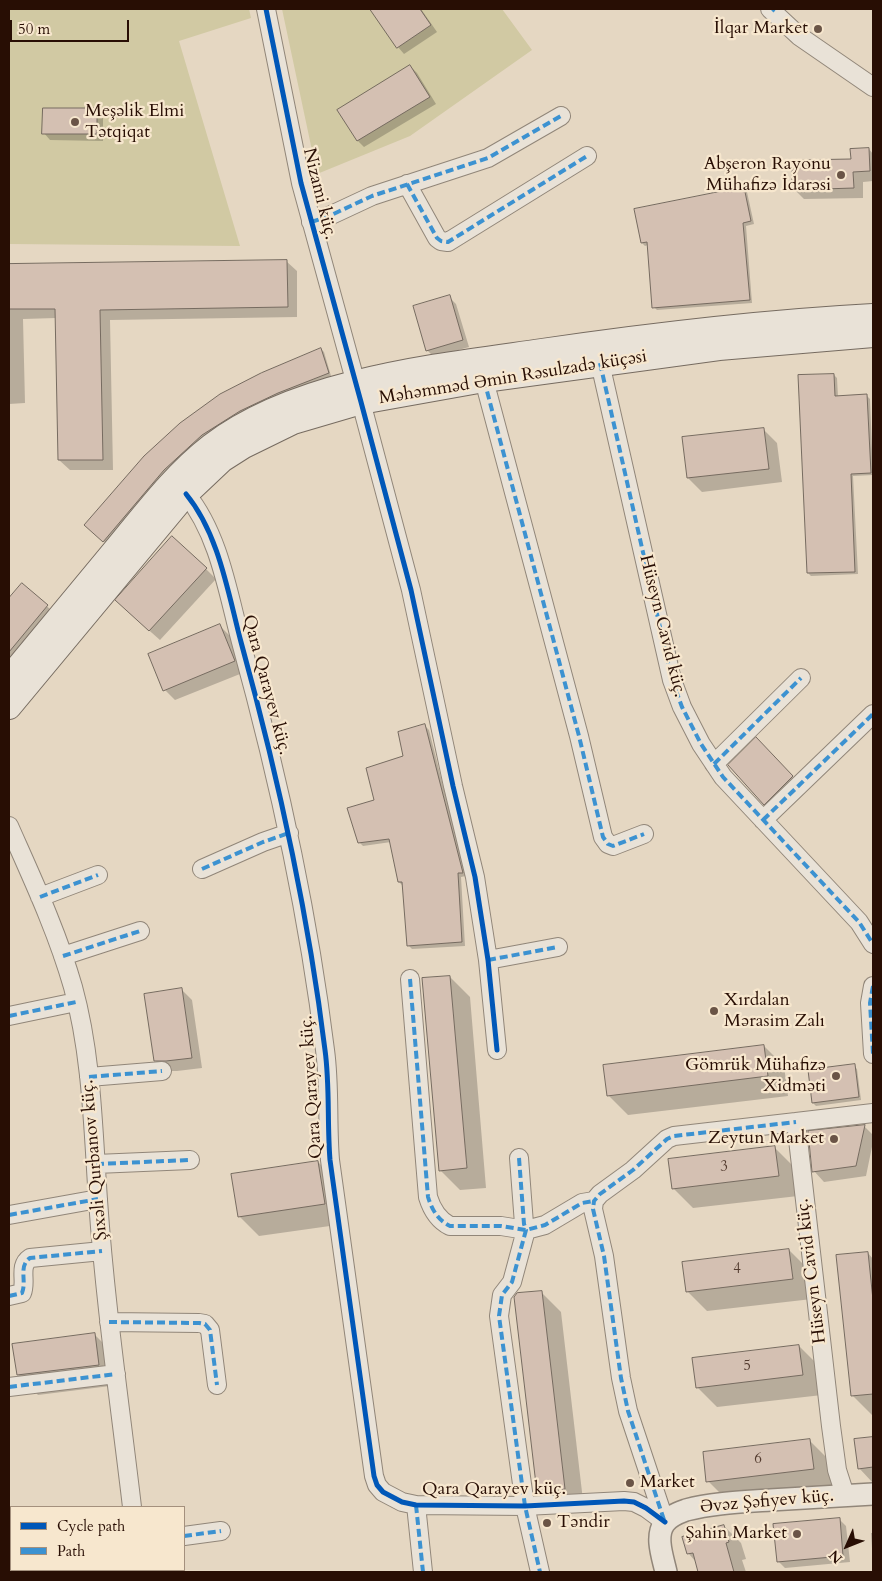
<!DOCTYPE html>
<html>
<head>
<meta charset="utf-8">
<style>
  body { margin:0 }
  #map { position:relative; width:882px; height:1581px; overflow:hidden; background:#e5d7c2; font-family:Cardo,serif }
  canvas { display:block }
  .frame { position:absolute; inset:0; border:10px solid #280e04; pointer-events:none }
  .legend { position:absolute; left:10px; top:1506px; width:175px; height:65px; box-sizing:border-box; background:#f7e7ce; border:1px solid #a4907d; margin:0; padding:6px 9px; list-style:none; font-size:15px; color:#280e04 }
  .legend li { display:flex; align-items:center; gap:10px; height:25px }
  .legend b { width:25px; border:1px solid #a4907d }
  .north { position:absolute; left:822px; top:1521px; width:50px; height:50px; -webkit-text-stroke:4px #f7e7ce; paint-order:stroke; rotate:226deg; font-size:14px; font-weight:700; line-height:20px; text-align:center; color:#280e04 }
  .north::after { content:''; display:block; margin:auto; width:18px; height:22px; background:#280e04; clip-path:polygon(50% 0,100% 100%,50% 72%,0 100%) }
  .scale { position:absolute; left:10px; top:20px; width:119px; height:22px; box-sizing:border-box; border:2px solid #280e04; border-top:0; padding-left:6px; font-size:15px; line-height:18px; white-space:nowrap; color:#280e04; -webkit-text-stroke:4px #f7e7ce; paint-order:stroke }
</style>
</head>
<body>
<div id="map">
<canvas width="882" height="1581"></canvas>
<div class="frame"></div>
<ul class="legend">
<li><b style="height:6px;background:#0057b8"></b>Cycle path</li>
<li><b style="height:6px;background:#3c92d1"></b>Path</li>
</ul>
<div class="north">N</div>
<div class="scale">50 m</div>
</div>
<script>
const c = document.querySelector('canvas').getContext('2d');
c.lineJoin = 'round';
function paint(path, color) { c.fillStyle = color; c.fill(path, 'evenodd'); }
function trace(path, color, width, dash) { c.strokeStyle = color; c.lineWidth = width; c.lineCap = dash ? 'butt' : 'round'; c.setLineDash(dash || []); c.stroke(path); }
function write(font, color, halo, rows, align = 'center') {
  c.font = font + ' Cardo,serif'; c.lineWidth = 4.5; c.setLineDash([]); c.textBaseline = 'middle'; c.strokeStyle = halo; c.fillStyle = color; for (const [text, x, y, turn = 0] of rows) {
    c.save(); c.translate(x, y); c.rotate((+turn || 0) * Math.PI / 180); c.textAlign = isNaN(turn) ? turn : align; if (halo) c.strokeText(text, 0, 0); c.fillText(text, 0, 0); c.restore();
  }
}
const green = new Path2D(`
  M 9,9 L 249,9 L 251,18 L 179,41 L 240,246 L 9,244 Z
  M 282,9 L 502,9 L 532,50 L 410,136 L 317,174 Z`);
const shadow = new Path2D(`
  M 372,9 L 421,9 L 437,32 L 404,54 L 398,47 Z
  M 410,66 L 417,73 L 436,104 L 364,147 L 358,141 L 339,110 Z
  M 97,110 L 103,116 L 103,141 L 50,140 L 44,133 Z
  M 869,149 L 873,154 L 873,181 L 863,182 L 863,198 L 804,199 L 794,189 Z
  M 744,189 L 747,192 L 754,224 L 746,226 L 752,303 L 657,310 L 654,307 L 648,245 L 645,246 L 642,243 Z
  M 286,261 L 297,271 L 297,317 L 110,320 L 113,470 L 70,470 L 59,460 L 56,318 L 23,319 L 25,403 L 9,404 L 9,265 Z
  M 449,297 L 456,304 L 469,347 L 434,357 L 427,350 Z
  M 321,349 L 324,352 L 331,376 L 282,396 L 107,544 L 85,525 L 145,457 Z
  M 834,375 L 837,378 L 838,397 L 867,396 L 870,399 L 873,475 L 853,476 L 858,574 L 811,576 L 808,573 Z
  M 763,429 L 777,443 L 782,482 L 702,492 L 688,478 Z
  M 206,569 L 216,579 L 160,640 L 127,611 Z
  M 22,584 L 50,609 L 9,659 L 9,600 Z
  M 220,626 L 230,636 L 245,672 L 175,700 L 165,690 Z
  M 425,726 L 429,730 L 466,876 L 461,877 L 465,946 L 412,949 L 408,945 L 403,886 L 399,882 L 391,842 L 363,846 L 359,842 L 376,801 Z
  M 756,739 L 795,780 L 767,807 L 730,765 Z
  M 450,977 L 470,997 L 486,1188 L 460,1190 L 440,1170 Z
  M 182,990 L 192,1000 L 202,1068 L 177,1071 L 165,1071 L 155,1060 Z
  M 764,1046 L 784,1066 L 788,1096 L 628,1115 L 608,1095 Z
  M 854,1066 L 857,1069 L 861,1100 L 816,1106 L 813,1103 Z
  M 864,1126 L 873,1135 L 873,1142 L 866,1176 L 824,1182 L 814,1171 Z
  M 775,1148 L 795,1168 L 798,1196 L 693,1208 L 673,1188 Z
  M 318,1162 L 338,1182 L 344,1224 L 259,1236 L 239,1216 Z
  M 789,1250 L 809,1270 L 812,1299 L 707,1311 L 687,1291 Z
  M 868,1253 L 873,1259 L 873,1416 L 853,1396 Z
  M 541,1292 L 561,1312 L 584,1509 L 558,1512 L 538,1492 Z
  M 94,1334 L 114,1354 L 118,1385 L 38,1395 L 18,1375 Z
  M 799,1346 L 819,1366 L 822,1395 L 717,1407 L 697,1387 Z
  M 873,1438 L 873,1483 L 859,1468 L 856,1440 Z
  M 809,1440 L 829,1460 L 833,1489 L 728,1501 L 708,1481 Z
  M 839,1519 L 846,1526 L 850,1562 L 785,1568 L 778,1561 Z
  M 724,1526 L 741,1543 L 746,1559 L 742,1560 L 746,1572 L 700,1572 L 696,1562 L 689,1554 Z
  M 871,1533 L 873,1533 L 873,1564 Z`);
const building = new Path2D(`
  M 370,9 L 420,9 L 431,25 L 397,48 Z
  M 410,65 L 430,97 L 357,141 L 337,110 Z
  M 43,108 L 97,108 L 97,134 L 42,134 Z
  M 869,148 L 870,171 L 853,172 L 854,188 L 792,190 L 792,169 L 798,169 L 798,160 L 851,159 L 850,149 Z
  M 744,187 L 751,221 L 743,223 L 750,300 L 652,308 L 647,242 L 641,243 L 634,209 Z
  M 287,260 L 288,307 L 100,310 L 103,460 L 58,460 L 55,309 L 9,309 L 9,264 Z
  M 450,295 L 463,340 L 426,351 L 413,306 Z
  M 321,348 L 329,373 L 278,393 L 240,411 L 202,435 L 164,470 L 103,542 L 84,525 L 144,456 L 180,423 L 220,394 L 261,373 Z
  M 834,374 L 835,396 L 867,394 L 871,473 L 851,474 L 855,572 L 807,573 L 798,375 Z
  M 764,428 L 769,469 L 687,478 L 682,437 Z
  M 172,536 L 207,568 L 149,631 L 115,600 Z
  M 22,583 L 48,605 L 9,652 L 9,598 Z
  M 220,624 L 235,661 L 163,691 L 148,654 Z
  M 425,724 L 463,873 L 458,873 L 462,942 L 407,946 L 402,882 L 398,882 L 389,839 L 358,843 L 347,808 L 374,800 L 366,768 L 403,756 L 398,732 Z
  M 756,737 L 793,776 L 764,805 L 728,765 Z
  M 450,976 L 467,1168 L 439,1171 L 422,978 Z
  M 182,988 L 192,1058 L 166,1061 L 154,1061 L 144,994 Z
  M 764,1045 L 768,1076 L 607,1096 L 603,1065 Z
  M 855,1064 L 859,1097 L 812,1103 L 808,1070 Z
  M 865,1125 L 856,1166 L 812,1172 L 808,1131 Z
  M 775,1146 L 779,1176 L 672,1189 L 668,1159 Z
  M 318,1161 L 325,1204 L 238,1217 L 231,1174 Z
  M 789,1249 L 793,1279 L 686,1292 L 682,1262 Z
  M 868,1252 L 873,1300 L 873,1394 L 851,1396 L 836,1255 Z
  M 542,1291 L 565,1489 L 537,1493 L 514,1297 L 517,1293 Z
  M 95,1333 L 99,1365 L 17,1375 L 12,1344 Z
  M 799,1345 L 803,1375 L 696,1388 L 692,1358 Z
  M 873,1437 L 873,1467 L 858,1469 L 854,1439 Z
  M 810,1439 L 814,1469 L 706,1482 L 703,1452 Z
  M 840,1518 L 843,1556 L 777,1562 L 773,1524 Z
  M 724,1525 L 729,1542 L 726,1543 L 734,1572 L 698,1572 L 693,1553 L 687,1554 L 682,1537 Z`);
const minor = new Path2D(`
  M 266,9 L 301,183 L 361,402 L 411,590 L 453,786 L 475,877 L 488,960 L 497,1050
  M 770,9 L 799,36 L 873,87
  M 407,184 L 437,238 L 441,241 L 448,242 L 587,156
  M 311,222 L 327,217 L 372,196 L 488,158 L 561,116
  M 600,363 L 672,680 L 682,707 L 701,744 L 723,777 L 859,922 L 873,944
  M 484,380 L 579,736 L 603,837 L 608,844 L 613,846 L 644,834
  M 186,494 C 219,534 228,593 241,642 C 278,776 308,912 325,1050 C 330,1086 327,1123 330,1160 L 374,1476 L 377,1485 L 383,1492 L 402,1502 L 416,1505 L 525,1506 L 624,1501 L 634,1502 L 646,1508 L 665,1522
  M 714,764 L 801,678
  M 763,820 L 873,714
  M 9,826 C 32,878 57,931 73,987 C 92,1056 93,1129 98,1200 C 105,1303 120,1405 132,1507
  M 202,869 L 263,842 L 289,833
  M 40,897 L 98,875
  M 63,956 L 140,931
  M 488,960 L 558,947
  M 410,979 L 428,1197 C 432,1210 438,1220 450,1226 L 501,1226 L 526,1230 L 545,1225 L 582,1203 L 594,1201
  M 873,986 L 870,1003 L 873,1054
  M 9,1016 L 76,1002
  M 89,1077 L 162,1071
  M 519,1158 L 524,1224 L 526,1230 L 512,1282 L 502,1295 L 499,1316 L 525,1506 L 540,1572
  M 96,1164 L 190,1160
  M 9,1215 L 98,1199
  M 9,1296 L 22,1293 C 27,1281 18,1266 30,1258 L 102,1251
  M 109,1322 L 199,1323 L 205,1324 L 210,1330 L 217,1385
  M 9,1387 L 116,1374
  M 845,1495 L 837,1470 L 831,1426 L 796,1122 L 873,1113
  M 416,1505 L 423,1572
  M 665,1522 L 628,1411 L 621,1378 L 604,1256 L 593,1209 L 594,1201 L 600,1194 L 633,1170 L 667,1139 L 674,1136 L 796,1122
  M 9,1524 L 11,1524
  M 184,1536 L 221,1531
  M 141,1570 L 142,1572`);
const tertiary = new Path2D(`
  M 666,1572 C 663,1558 655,1537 664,1524 C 669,1516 678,1513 686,1510 C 713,1503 742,1502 770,1500 C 804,1498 839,1496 873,1494`);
const secondary = new Path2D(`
  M 9,678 C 46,633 83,589 120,544 C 148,510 176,473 211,446 C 297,380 437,366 542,351 C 652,335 762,322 873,316
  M 9,707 L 186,494 L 222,460 L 244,446 L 293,422 L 361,402 L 484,380 L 719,348 L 873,335`);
const quiet = new Path2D(`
  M 772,11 L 774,9
  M 407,184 L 437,238 L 441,241 L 448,242 L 587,156
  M 311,222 L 327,217 L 372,196 L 488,158 L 561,116
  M 600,363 L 672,680 L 682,707 L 701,744 L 723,777 L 859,922 L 873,944
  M 484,380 L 579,736 L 603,837 L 608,844 L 613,846 L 644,834
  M 714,764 L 801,678
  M 763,820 L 873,714
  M 202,869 L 263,842 L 289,833
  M 40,897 L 98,875
  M 63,956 L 140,931
  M 488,960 L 558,947
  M 410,979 L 428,1197 C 432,1210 438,1220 450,1226 L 501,1226 L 526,1230 L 545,1225 L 582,1203 L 594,1201
  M 873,986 L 870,1003 L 873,1054
  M 9,1016 L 76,1002
  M 89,1077 L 162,1071
  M 519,1158 L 524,1224 L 526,1230 L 512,1282 L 502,1295 L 499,1316 L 525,1506 L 540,1572
  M 96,1164 L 190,1160
  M 9,1215 L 98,1199
  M 9,1296 L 22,1293 C 27,1281 18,1266 30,1258 L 102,1251
  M 109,1322 L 199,1323 L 205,1324 L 210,1330 L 217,1385
  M 9,1387 L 116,1374
  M 416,1505 L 423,1572
  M 664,1520 L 628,1411 L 621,1378 L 604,1256 L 593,1209 L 594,1201 L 600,1194 L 633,1170 L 667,1139 L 674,1136 L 796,1122
  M 9,1524 L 11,1524
  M 184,1536 L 221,1531`);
const cycleway = new Path2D(`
  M 266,9 L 301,183 L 361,402 L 411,590 L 453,786 L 475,877 L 488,960 L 497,1050
  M 186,494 C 219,534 228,593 241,642 C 278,776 308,912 325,1050 C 330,1086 327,1123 330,1160 L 374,1476 L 377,1485 L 383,1492 L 402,1502 L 416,1505 L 525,1506 L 624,1501 L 634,1502 L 646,1508 L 665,1522`);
const markers = [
  [818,29,5,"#6a5446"],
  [75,122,5,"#6a5446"],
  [841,175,5,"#6a5446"],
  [714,1011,5,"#6a5446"],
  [836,1076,5,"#6a5446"],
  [834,1139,5,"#6a5446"],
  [630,1483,5,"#6a5446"],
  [547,1523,5,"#6a5446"],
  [797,1534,5,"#6a5446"]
];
const numberNames = [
  ["3",724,1168],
  ["4",737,1270],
  ["5",747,1367],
  ["6",758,1460]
];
const poiNames = [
  ["İlqar Market",808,29],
  ["Meşəlik Elmi",85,112,"left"],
  ["Tətqiqat",85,133,"left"],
  ["Abşeron Rayonu",831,165],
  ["Mühafizə İdarəsi",831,186],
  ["Xırdalan",724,1001,"left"],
  ["Mərasim Zalı",724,1022,"left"],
  ["Gömrük Mühafizə",826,1066],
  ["Xidməti",826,1087],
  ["Zeytun Market",824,1139],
  ["Market",640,1483,"left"],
  ["Təndir",557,1523,"left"],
  ["Şahin Market",787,1534]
];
const streetNames = [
  ["Nizami küç.",319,194,76],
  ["Məhəmməd Əmin Rəsulzadə küçəsi",513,378,-9],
  ["Hüseyn Cavid küç.",662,626,76],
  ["Qara Qarayev küç.",266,685,75],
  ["Qara Qarayev küç.",312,1087,-94],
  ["Şıxəli Qurbanov küç.",95,1160,-95],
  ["Hüseyn Cavid küç.",812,1271,-97],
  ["Qara Qarayev küç.",494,1490],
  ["Əvəz Şəfiyev küç.",767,1502,-5]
];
paint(green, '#d1c9a3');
paint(shadow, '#0003');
paint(building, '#d4c0b2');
trace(building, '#766b60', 1);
trace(minor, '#918679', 20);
trace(tertiary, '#918679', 24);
trace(secondary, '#766b60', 26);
trace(minor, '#e9e2d7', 18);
trace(tertiary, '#e9e2d7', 21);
trace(secondary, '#e9e2d7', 24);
trace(quiet, '#3c92d1', 4, [8, 4]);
trace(cycleway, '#0057b8', 5);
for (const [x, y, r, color] of markers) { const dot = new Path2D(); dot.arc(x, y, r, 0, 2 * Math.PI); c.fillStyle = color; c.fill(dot); trace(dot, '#f7e7ce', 2); }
write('15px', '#543c30', null, numberNames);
write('18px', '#280e04', '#f7e7ce', poiNames, 'right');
write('18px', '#280e04', '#f7e7ce', streetNames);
</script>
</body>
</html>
